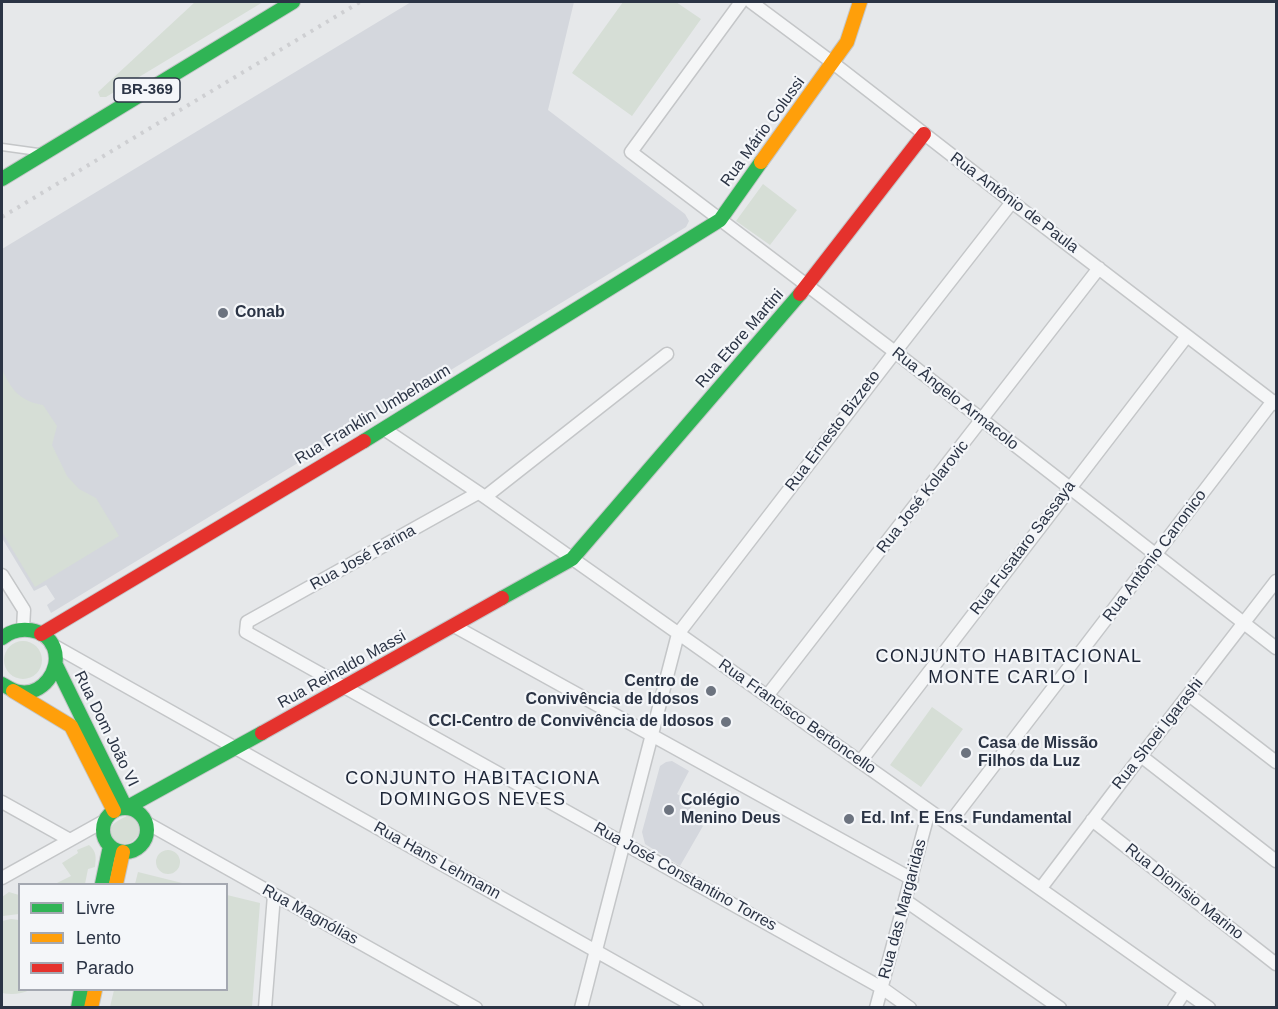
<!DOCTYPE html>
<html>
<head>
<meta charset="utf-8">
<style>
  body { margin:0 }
  #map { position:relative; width:1278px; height:1009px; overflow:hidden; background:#e6e8ea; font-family:Arial,sans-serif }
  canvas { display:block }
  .frame { position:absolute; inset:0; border:3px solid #2b3445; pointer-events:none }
  .legend { position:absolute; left:18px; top:883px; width:210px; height:108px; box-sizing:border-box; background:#f4f6f9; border:2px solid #a4a8b1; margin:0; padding:8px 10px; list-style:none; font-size:18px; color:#2b3445 }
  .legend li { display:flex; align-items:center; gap:12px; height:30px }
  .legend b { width:30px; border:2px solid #a4a8b1 }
</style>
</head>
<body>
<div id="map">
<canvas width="1278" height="1009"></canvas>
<div class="frame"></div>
<ul class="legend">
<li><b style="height:8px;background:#30b455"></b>Livre</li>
<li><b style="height:8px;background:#ff9f0a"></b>Lento</li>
<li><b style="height:8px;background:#e5322d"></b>Parado</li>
</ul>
</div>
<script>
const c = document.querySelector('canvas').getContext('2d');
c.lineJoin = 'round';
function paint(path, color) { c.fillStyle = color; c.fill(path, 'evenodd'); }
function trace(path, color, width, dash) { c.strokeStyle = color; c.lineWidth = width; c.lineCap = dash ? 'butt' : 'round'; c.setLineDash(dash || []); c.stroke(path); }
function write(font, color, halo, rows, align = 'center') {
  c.font = font + ' Arial,sans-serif'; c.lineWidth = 4.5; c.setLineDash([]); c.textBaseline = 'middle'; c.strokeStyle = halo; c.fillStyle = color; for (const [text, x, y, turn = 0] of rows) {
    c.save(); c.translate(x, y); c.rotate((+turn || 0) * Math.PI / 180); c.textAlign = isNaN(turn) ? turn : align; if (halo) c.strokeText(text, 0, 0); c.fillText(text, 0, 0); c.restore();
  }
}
const built = new Path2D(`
  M 411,2 L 574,2 L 548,110 L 685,214 L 689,221 L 686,227 L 51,613 L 47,605 L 55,599 L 46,585 L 34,591 L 2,538 L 2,249 Z
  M 672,761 L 689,771 L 677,794 L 693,803 L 686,817 L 703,826 L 680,866 L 645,844 L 642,832 L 660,766 L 666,762 Z`);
const green = new Path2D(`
  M 195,2 L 263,2 L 106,97 L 100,97 L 98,92 Z
  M 623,2 L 676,2 L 701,19 L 632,116 L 572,73 Z
  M 763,184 L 797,210 L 770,245 L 736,221 Z
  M 2,368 C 9,388 21,402 43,405 L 57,426 L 52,445 L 67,476 L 79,489 L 96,498 L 119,536 L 35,587 L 2,532 Z
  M4 660a19 19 0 1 1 38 0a19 19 0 1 1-38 0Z
  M 932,707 L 963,729 L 921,787 L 890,765 Z
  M 127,816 L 134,817 L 139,822 C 143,836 132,845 119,845 L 111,837 C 107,825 117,821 127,816 Z
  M 89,845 C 97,852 96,857 95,867 L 88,869 L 85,884 L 55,884 L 71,876 L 62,863 L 78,853 L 77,850 Z
  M156 862a12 12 0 1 1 24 0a12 12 0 1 1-24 0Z
  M 138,872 L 186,884 L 135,884 Z
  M 9,892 L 19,895 L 19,914 L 3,916 L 2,913 L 2,897 Z
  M 227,895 L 260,903 L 252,1007 L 110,1007 L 114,990 L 226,990 Z
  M 11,919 L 19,920 L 20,990 L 30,990 C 21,994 12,995 2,993 L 2,921 Z`);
const lane = new Path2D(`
  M 2,147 L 38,152`);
const street = new Path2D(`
  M 741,2 L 631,152 L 895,352 L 1276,648
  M 751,2 L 833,63 L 1012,202 L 1276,404
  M 384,429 L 485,497 L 1209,1008
  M 478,493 L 247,622 L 246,632 L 882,988 L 910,1008
  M 485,497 L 667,354
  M 2,575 L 24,610 L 23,629
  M 454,626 L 912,879
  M 51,644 L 697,1008
  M 1189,695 L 1276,762
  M 767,696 L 1099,268
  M 1141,756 L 1276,861
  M 860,762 L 1187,336
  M 2,802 L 70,840
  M 1092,820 L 1276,964
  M 145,822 L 476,1008
  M 949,824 L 1273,401
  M 2,878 L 106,820
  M 1041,888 L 1141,756 L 1276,581
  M 906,901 L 1060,1008
  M 265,1008 L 274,895
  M 581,1008 L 678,634 L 895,352 L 1012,202
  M 876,1008 L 929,811
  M 1174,1008 L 1185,991`);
const fast = new Path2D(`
  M 2,179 L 293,2
  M 364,441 L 720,220 L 761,162
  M 502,598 L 572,559 L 800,294
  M 2,638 C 18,625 46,627 54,648 C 62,670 42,696 19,692 C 13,691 7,687 2,684
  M 56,665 L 126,808 L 262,733
  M103 830a22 22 0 1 1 44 0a22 22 0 1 1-44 0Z
  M 102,884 L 110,846
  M 78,1008 L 81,990`);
const slow = new Path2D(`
  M 761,162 L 847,42 L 860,2
  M 13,691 L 71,726 L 114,811
  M 116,884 L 123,852
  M 91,1008 L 95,990`);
const jam = new Path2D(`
  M 800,294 L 924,134
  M 41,634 L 364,441
  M 262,733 L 502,598`);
const rail = new Path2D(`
  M 2,217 L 360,2`);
const markers = [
  [223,313,6,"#6c737f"],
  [711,691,6,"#6c737f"],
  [726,722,6,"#6c737f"],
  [966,753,6,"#6c737f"],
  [669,810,6,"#6c737f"],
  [849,819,6,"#6c737f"]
];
const shields = [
  [147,90,66]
];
const shieldNames = [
  ["BR-369",147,90]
];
const streetNames = [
  ["Rua Mário Colussi",763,132,-54],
  ["Rua Antônio de Paula",1014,203,37],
  ["Rua Etore Martini",740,339,-49],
  ["Rua Ângelo Armacolo",955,399,38],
  ["Rua Franklin Umbehaum",373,415,-31],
  ["Rua Ernesto Bizzeto",833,431,-53],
  ["Rua José Kolarovic",923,497,-52],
  ["Rua Fusataro Sassaya",1023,548,-53],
  ["Rua Antônio Canonico",1155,556,-53],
  ["Rua José Farina",363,558,-29],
  ["Rua Reinaldo Massi",342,670,-29],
  ["Rua Francisco Bertoncello",797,717,35],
  ["Rua Dom João VI",106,729,64],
  ["Rua Shoei Igarashi",1158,734,-52],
  ["Rua Hans Lehmann",437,861,29],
  ["Rua José Constantino Torres",685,877,29],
  ["Rua Dionísio Marino",1184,892,38],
  ["Rua das Margaridas",903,909,-75],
  ["Rua Magnólias",310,915,29]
];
const poiNames = [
  ["Conab",235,313],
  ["Centro de",699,682,"right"],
  ["Convivência de Idosos",699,700,"right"],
  ["CCI-Centro de Convivência de Idosos",714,722,"right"],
  ["Casa de Missão",978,744],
  ["Filhos da Luz",978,762],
  ["Colégio",681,801],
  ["Menino Deus",681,819],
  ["Ed. Inf. E Ens. Fundamental",861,819]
];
const neighbourhoodNames = [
  ["CONJUNTO HABITACIONAL",1009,657],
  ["MONTE CARLO I",1009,678],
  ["CONJUNTO HABITACIONA",473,779],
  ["DOMINGOS NEVES",473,800]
];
paint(built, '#d4d7dd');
paint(green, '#d6ded6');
trace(lane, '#c4c6c8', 9);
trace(street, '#c4c6c8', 15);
trace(fast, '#c4c6c8', 16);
trace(slow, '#c4c6c8', 16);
trace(jam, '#c4c6c8', 16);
trace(lane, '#f5f6f7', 6);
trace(street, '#f5f6f7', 12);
trace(fast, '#30b455', 14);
trace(slow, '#ff9f0a', 14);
trace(jam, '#e5322d', 14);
trace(rail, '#cecfd2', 4, [3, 6]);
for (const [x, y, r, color] of markers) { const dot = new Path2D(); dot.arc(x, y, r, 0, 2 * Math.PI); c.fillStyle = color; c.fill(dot); trace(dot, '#f4f6f9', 2); }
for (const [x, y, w] of shields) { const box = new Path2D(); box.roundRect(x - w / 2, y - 12, w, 24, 4.5); c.fillStyle = '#f4f6f9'; c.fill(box); trace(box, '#2b3445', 1.5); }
write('bold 15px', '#2b3445', null, shieldNames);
write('16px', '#2b3445', '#f4f6f9', streetNames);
write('bold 16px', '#2b3445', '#f4f6f9', poiNames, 'left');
c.letterSpacing = '1.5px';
write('18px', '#1d2536', '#f4f6f9', neighbourhoodNames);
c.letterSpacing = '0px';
</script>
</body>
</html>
